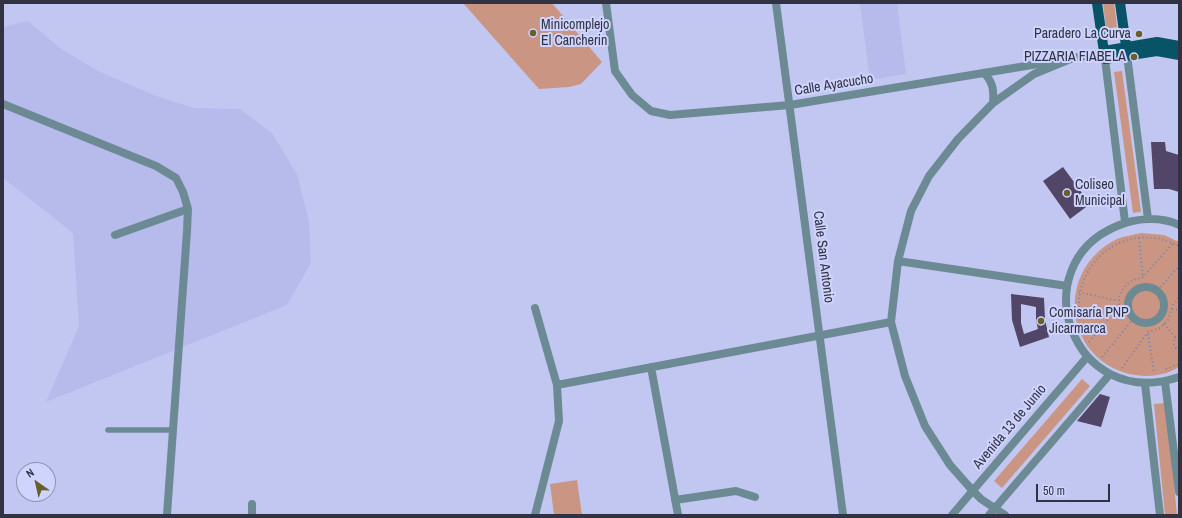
<!DOCTYPE html>
<html>
<head>
<meta charset="utf-8">
<style>
  body { margin:0 }
  #map { position:relative; width:1182px; height:518px; overflow:hidden; background:#c2c7f1; font-family:"Archivo Narrow",sans-serif }
  canvas { display:block }
  .frame { position:absolute; inset:0; border:4px solid #313343; pointer-events:none }
  .north { position:absolute; left:16px; top:462px; width:40px; height:40px; box-sizing:border-box; background:#cfd4fe; border:1px solid #9094b3; border-radius:50%; rotate:326deg; font-size:11px; font-weight:700; line-height:16px; text-align:center; color:#313343 }
  .north::after { content:''; display:block; margin:auto; width:14px; height:18px; background:#68602c; clip-path:polygon(50% 0,100% 100%,50% 72%,0 100%) }
  .scale { position:absolute; left:1036px; top:484px; width:74px; height:18px; box-sizing:border-box; border:2px solid #313343; border-top:0; padding-left:5px; font-size:12px; line-height:14px; white-space:nowrap; color:#313343; -webkit-text-stroke:3px #cfd4fe; paint-order:stroke }
</style>
</head>
<body>
<div id="map">
<canvas width="1182" height="518"></canvas>
<div class="frame"></div>
<div class="north">N</div>
<div class="scale">50 m</div>
</div>
<script>
const c = document.querySelector('canvas').getContext('2d');
c.lineJoin = 'round';
function paint(path, color) { c.fillStyle = color; c.fill(path, 'evenodd'); }
function trace(path, color, width, dash) { c.strokeStyle = color; c.lineWidth = width; c.lineCap = dash ? 'butt' : 'round'; c.setLineDash(dash || []); c.stroke(path); }
function write(font, color, halo, rows, align = 'center') {
  c.font = font + ' "Archivo Narrow",sans-serif'; c.lineWidth = 4; c.setLineDash([]); c.textBaseline = 'middle'; c.strokeStyle = halo; c.fillStyle = color; for (const [text, x, y, turn = 0] of rows) {
    c.save(); c.translate(x, y); c.rotate((+turn || 0) * Math.PI / 180); c.textAlign = isNaN(turn) ? turn : align; if (halo) c.strokeText(text, 0, 0); c.fillText(text, 0, 0); c.restore();
  }
}
const built = new Path2D(`
  M 869,3 L 897,3 L 906,74 L 870,80 L 860,4 Z
  M 28,21 L 60,48 L 98,71 L 156,96 L 194,108 L 240,109 L 272,133 L 297,174 L 309,221 L 311,263 L 287,305 L 46,402 L 79,326 L 73,233 L 3,178 L 3,27 Z`);
const green = new Path2D(`
  M 463,3 L 552,3 L 602,62 L 581,84 L 569,87 L 539,89 Z
  M 1103,3 L 1114,3 L 1117,27 L 1106,29 Z
  M 1122,71 L 1141,212 L 1133,213 L 1114,72 Z
  M 1141,233 L 1164,235 L 1179,242 L 1179,367 C 1174,370 1168,373 1162,374 C 1151,377 1139,376 1129,374 C 1062,356 1056,269 1117,239 C 1124,236 1133,235 1141,233 Z
  M 1082,379 L 1090,386 L 1002,488 L 994,481 Z
  M 1166,403 L 1177,515 L 1165,515 L 1154,404 Z
  M 577,480 L 582,515 L 554,515 L 550,484 Z`);
const building = new Path2D(`
  M 1151,142 L 1165,142 L 1166,151 L 1179,155 L 1179,192 L 1169,189 L 1154,189 Z
  M 1063,167 L 1090,204 L 1070,219 L 1043,181 Z
  M 1011,294 L 1044,298 L 1045,320 L 1049,337 L 1020,347 L 1012,320 ZM 1021,304 L 1036,307 L 1036,320 L 1038,329 L 1024,334 L 1021,323 Z
  M 1100,394 L 1110,397 L 1101,427 L 1077,421 Z`);
const path = new Path2D(`
  M 1139,238 L 1143,277
  M 1158,290 L 1179,266
  M 1079,292 L 1118,301
  M 1172,309 L 1179,310
  M 1079,315 C 1074,259 1128,219 1179,246
  M 1164,324 L 1175,337
  M 1148,334 L 1154,372
  M 1179,335 L 1174,338 L 1173,343 L 1176,348 L 1179,349
  M 1089,342 L 1119,306 L 1119,296 L 1124,287 L 1133,280 L 1143,277 L 1173,243
  M 1102,357 L 1134,318
  M 1122,368 L 1148,332 L 1160,328 L 1168,320 L 1173,305 L 1179,298
  M 1166,369 L 1179,364`);
const service = new Path2D(`
  M 108,430 L 172,430`);
const pedestrian = new Path2D(`
  M1128 305a18 18 0 1 1 36 0a18 18 0 1 1-36 0Z`);
const minor = new Path2D(`
  M 606,3 L 615,71 L 632,95 L 651,111 L 670,115 L 790,105 L 1056,61
  M 776,3 L 843,515
  M 984,73 C 993,82 994,90 993,103
  M 3,104 L 156,166 L 176,178 L 183,192 L 188,209 L 187,231 L 167,515
  M 115,235 L 188,209
  M 898,261 L 1067,286
  M 651,367 L 678,515
  M 1165,382 L 1179,492
  M 1145,384 L 1160,515
  M 557,385 L 891,322
  M 675,500 L 736,491 L 755,497
  M 252,515 L 252,504
  M 535,515 L 559,421 L 557,385 L 535,308
  M 1005,515 L 981,499 L 973,491 L 950,465 L 925,426 L 905,376 L 891,322 L 898,261 L 911,211 L 929,176 L 958,139 L 993,103 L 1034,74 L 1073,58 L 1104,53`);
const tertiary = new Path2D(`
  M 1127,55 L 1148,219
  M 1105,59 L 1125,222
  M 1179,225 C 1160,216 1136,218 1117,226 C 1021,266 1072,413 1179,377
  M 952,515 L 1087,357
  M 989,515 L 1110,374`);
const primary = new Path2D(`
  M 1097,3 L 1105,59 L 1157,51 L 1179,55
  M 1120,3 L 1127,53
  M 1104,51 L 1157,42 L 1179,46`);
const markers = [
  [533,33,4,"#68602c"],
  [1139,34,4,"#68602c"],
  [1134,57,4,"#68602c"],
  [1067,193,4,"#68602c"],
  [1041,321,4,"#68602c"]
];
const poiNames = [
  ["Minicomplejo",541,25],
  ["El Cancherin",541,41],
  ["Paradero La Curva",1131,34,"right"],
  ["PIZZARIA FIABELA",1126,57,"right"],
  ["Coliseo",1075,185],
  ["Municipal",1075,201],
  ["Comisaría PNP",1049,313],
  ["Jicarmarca",1049,329]
];
const streetNames = [
  ["Calle Ayacucho",834,85,-9],
  ["Calle San Antonio",823,257,83],
  ["Avenida 13 de Junio",1010,427,-50]
];
paint(built, '#b6bbec');
paint(green, '#ca9583');
paint(building, '#514568');
trace(path, '#7c809d', 2, [1, 3]);
trace(service, '#6b8a94', 5.5);
trace(pedestrian, '#6b8a94', 8);
trace(minor, '#6b8a94', 8);
trace(tertiary, '#6b8a94', 8);
trace(primary, '#085366', 10);
for (const [x, y, r, color] of markers) { const dot = new Path2D(); dot.arc(x, y, r, 0, 2 * Math.PI); c.fillStyle = color; c.fill(dot); trace(dot, '#cfd4fe', 1.5); }
write('14px', '#313343', '#cfd4fe', poiNames, 'left');
write('14px', '#313343', '#cfd4fe', streetNames);
</script>
</body>
</html>
